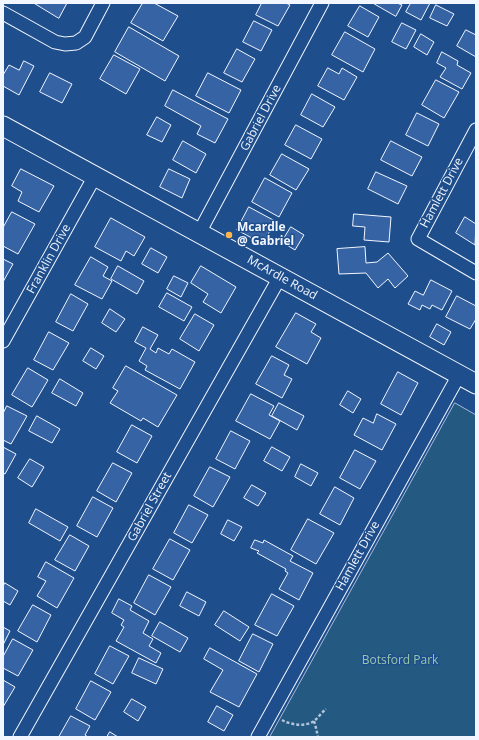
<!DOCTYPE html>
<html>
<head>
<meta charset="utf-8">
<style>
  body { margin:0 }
  #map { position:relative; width:479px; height:740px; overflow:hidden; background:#1f4e8c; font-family:"Open Sans",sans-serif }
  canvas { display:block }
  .frame { position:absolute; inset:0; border:4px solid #f2f6ff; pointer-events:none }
</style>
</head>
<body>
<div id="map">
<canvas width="479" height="740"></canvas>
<div class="frame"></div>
</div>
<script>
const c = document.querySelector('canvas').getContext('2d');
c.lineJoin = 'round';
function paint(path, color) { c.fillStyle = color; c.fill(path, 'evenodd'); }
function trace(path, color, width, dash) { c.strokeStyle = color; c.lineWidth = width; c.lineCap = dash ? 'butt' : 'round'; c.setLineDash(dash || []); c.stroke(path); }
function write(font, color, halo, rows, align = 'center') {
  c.font = font + ' "Open Sans",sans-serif'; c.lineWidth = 3; c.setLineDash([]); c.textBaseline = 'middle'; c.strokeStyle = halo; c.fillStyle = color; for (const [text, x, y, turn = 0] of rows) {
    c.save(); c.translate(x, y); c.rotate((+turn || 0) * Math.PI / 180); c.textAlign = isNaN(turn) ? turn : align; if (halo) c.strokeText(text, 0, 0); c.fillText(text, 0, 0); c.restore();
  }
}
const green = new Path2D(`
  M 455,403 L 476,415 L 476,737 L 270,737 Z`);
const building = new Path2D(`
  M 34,3 L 67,3 L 59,18 Z
  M 143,3 L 154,3 L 178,16 L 163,41 L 131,23 Z
  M 262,3 L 286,3 L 290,5 L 278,26 L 256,15 Z
  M 373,3 L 397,3 L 402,5 L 396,16 Z
  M 411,3 L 430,3 L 421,20 L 406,12 Z
  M 436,5 L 454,14 L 447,26 L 430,18 Z
  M 360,6 L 379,17 L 368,37 L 348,26 Z
  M 254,21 L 272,30 L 261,51 L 243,42 Z
  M 402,23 L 416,30 L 406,49 L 392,42 Z
  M 129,27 L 179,56 L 165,81 L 115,52 Z
  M 466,30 L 476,35 L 476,57 L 457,46 Z
  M 345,32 L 375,49 L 363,72 L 332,55 Z
  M 421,34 L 434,42 L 427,55 L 414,47 Z
  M 237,49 L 255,59 L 242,82 L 224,73 Z
  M 442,52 L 458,61 L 457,65 L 471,73 L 462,89 L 440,77 L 446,68 L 437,63 Z
  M 114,55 L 140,69 L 126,94 L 100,79 Z
  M 24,61 L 34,66 L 19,95 L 3,86 L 3,75 L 9,65 L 19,70 Z
  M 328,68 L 339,74 L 342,68 L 357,77 L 344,100 L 318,86 Z
  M 50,73 L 72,84 L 62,103 L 40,92 Z
  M 208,73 L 241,90 L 229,113 L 196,96 Z
  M 436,80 L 459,92 L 444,118 L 422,105 Z
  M 173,90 L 228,119 L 215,143 L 197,134 L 201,126 L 165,106 Z
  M 312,94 L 335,107 L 323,127 L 301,115 Z
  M 417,113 L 439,124 L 428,146 L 406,135 Z
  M 157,117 L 171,125 L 162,142 L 147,135 Z
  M 296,125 L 322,139 L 311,159 L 285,145 Z
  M 183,141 L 206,154 L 196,173 L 173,160 Z
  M 391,141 L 422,157 L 412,176 L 381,160 Z
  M 282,154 L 309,169 L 296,190 L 270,175 Z
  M 21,169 L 54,186 L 39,212 L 18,201 L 22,192 L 12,186 Z
  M 169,169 L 190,179 L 182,198 L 160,187 Z
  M 376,172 L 407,186 L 398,204 L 368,189 Z
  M 265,178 L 292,193 L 279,217 L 252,202 Z
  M 249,207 L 275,221 L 263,244 L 237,230 Z
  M 12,212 L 35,224 L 18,254 L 3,246 L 3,228 Z
  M 354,214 L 391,217 L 389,242 L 364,240 L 365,227 L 353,226 Z
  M 465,217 L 476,224 L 475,245 L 456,233 Z
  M 111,218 L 145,237 L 134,256 L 126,251 L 121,261 L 95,247 Z
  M 291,227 L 304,235 L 295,250 L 282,242 Z
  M 365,247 L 366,263 L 377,262 L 388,253 L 408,276 L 395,288 L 388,279 L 378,288 L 366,273 L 339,274 L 337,249 Z
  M 151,248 L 167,257 L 158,273 L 142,264 Z
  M 91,257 L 108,267 L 103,276 L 112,281 L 102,299 L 75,285 Z
  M 3,259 L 13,264 L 3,282 Z
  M 118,266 L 144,281 L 137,294 L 111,279 Z
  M 201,266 L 236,287 L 221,313 L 203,302 L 208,294 L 191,283 Z
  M 174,276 L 188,283 L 181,297 L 167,289 Z
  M 431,280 L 452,291 L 442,310 L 432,305 L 430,309 L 422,305 L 420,310 L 408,304 L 415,291 L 423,295 Z
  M 167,293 L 192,307 L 184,321 L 159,307 Z
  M 71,294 L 88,304 L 73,331 L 56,322 Z
  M 457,296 L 476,306 L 476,319 L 470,329 L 446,317 Z
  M 110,309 L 125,319 L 116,332 L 102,323 Z
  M 296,313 L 316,324 L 311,332 L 321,338 L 307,364 L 276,347 Z
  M 195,314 L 214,325 L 199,351 L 180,339 Z
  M 437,324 L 451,332 L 444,345 L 430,337 Z
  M 143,327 L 158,335 L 150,349 L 156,353 L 158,348 L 169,354 L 172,349 L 195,362 L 180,389 L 145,370 L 147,366 L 139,361 L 146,348 L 135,342 Z
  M 49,332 L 69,343 L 53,370 L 34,360 Z
  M 91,348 L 104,356 L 96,369 L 83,361 Z
  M 272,356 L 289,365 L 284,375 L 292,379 L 282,398 L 256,384 Z
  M 126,366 L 177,395 L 158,427 L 143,418 L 141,421 L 110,403 L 118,391 L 113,388 Z
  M 28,368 L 48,380 L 32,407 L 12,395 Z
  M 398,372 L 418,383 L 401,415 L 381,404 Z
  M 60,379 L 83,393 L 76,406 L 52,393 Z
  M 348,391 L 361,399 L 353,413 L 340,405 Z
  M 251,394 L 274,406 L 269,415 L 280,421 L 270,439 L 236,421 Z
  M 279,403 L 304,416 L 297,430 L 272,416 Z
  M 7,406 L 27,416 L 11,444 L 3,440 L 3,414 Z
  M 377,414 L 396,424 L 382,450 L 354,435 L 363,418 L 373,423 Z
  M 37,416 L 60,429 L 52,443 L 29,431 Z
  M 132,425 L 152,436 L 137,463 L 117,452 Z
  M 231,431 L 250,441 L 235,469 L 216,459 Z
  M 3,447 L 16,454 L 5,474 L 3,473 Z
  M 272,447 L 290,457 L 282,471 L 264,461 Z
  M 355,450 L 376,461 L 360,489 L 340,478 Z
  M 30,459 L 44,467 L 32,487 L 18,478 Z
  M 113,463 L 132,473 L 116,502 L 97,491 Z
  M 301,464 L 318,473 L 311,486 L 295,477 Z
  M 210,467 L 230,477 L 213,507 L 194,496 Z
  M 252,485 L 266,493 L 258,506 L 244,498 Z
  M 335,487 L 354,498 L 340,525 L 320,514 Z
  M 93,497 L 113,508 L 97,537 L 77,526 Z
  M 189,505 L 208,515 L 192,543 L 174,533 Z
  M 36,509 L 68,527 L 60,541 L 29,523 Z
  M 308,519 L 334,533 L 316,564 L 291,550 Z
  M 228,520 L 242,527 L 234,541 L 221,534 Z
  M 70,535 L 89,546 L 75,571 L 55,560 Z
  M 170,539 L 190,550 L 173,580 L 153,569 Z
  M 255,540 L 263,543 L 264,540 L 293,556 L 290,561 L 313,573 L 299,600 L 279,589 L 288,573 L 285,571 L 286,569 L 257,553 L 259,551 L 251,548 Z
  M 46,562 L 74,578 L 57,608 L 37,596 L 46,581 L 38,577 Z
  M 149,575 L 171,587 L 155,615 L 134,603 Z
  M 5,583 L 18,591 L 10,605 L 3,601 L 3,587 Z
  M 187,592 L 206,602 L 199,616 L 180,606 Z
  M 272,594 L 294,606 L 277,636 L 255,625 Z
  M 119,599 L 132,606 L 130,610 L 149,621 L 143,633 L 153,639 L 149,646 L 161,653 L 156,663 L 116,641 L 124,627 L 121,625 L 124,620 L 112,613 Z
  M 33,605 L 51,615 L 37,642 L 18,631 Z
  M 224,611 L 249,627 L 240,641 L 215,625 Z
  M 160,622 L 188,638 L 180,652 L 152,636 Z
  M 3,627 L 10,631 L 3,645 Z
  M 253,634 L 273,644 L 259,672 L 239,661 Z
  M 13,639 L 33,650 L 18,676 L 3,668 L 3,657 Z
  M 110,646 L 129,656 L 113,684 L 95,674 Z
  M 210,648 L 257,674 L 239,707 L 210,692 L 223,670 L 204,659 Z
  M 139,658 L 163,669 L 156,684 L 132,673 Z
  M 3,680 L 15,687 L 3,707 Z
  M 91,681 L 111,692 L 95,720 L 76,709 Z
  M 132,699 L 146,707 L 138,721 L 124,712 Z
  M 217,706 L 233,715 L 224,731 L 208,722 Z
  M 71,716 L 90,726 L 85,735 L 88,737 L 59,737 Z
  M 110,732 L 118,737 L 107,737 Z`);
const path = new Path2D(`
  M 282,720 C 291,725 305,727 314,721 C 318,718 322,712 326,709
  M 314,721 L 316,728 L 318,737`);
const street = new Path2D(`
  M 3,13 L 55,42 L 65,44 L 76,43 L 85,37 L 103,3
  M 476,130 L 418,239 L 476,273
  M 199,233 L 322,3
  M 3,341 L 95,176
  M 20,737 L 280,277
  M 258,737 L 459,375`);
const secondary = new Path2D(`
  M 3,126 L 476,384`);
const markers = [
  [229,235,4,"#ffb74d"]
];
const streetNames = [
  ["Gabriel Drive",261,118,-62],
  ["Hamlett Drive",442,193,-62],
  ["Franklin Drive",49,259,-61],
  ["McArdle Road",282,278,29],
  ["Gabriel Street",150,507,-61],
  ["Hamlett Drive",358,556,-61]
];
const poiNames = [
  ["Mcardle",237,228],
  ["@ Gabriel",237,242]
];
const parkNames = [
  ["Botsford Park",400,661]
];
paint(green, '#245a82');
trace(green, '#a8bbd7', 1);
paint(building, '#3563a3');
trace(building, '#f2f6ff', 1);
trace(street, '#f2f6ff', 15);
trace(secondary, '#f2f6ff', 21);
trace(path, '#b3c4dc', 2.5, [3, 2]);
trace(street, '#1f4e8c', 13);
trace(secondary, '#1f4e8c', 19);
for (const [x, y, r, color] of markers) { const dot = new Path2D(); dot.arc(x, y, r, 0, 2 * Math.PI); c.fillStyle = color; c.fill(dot); trace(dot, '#1f4e8c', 1.5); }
write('12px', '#f2f6ff', '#1f4e8c', streetNames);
write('bold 12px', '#f2f6ff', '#1f4e8c', poiNames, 'left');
write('12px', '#97c8a6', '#1f4e8c', parkNames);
</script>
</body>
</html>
